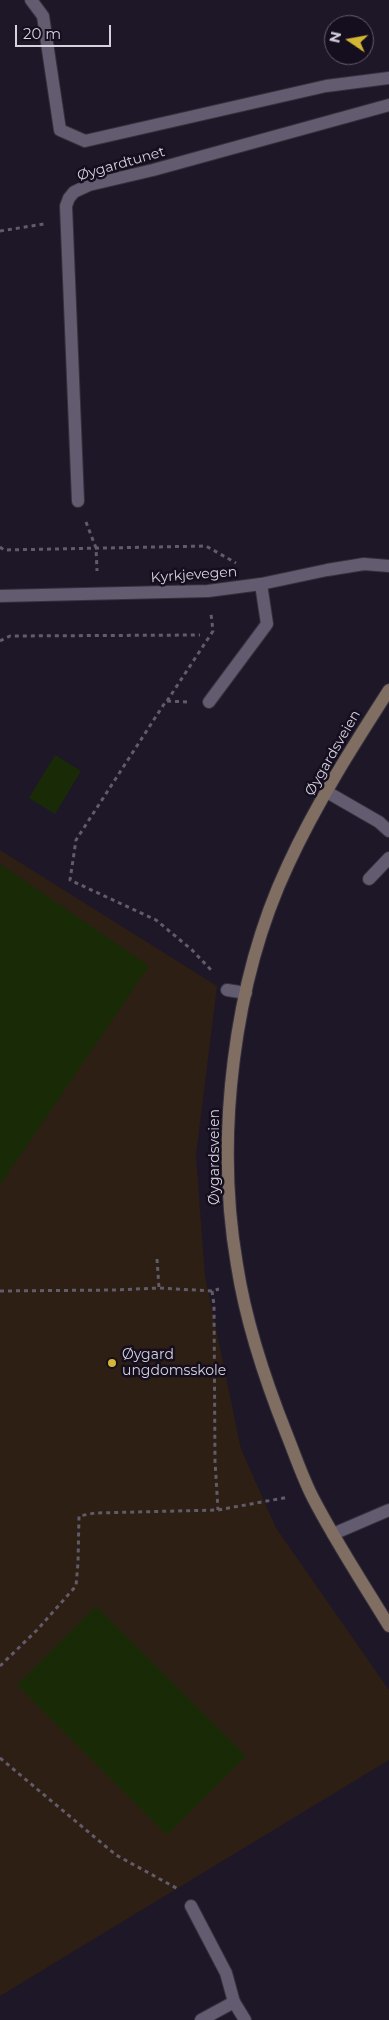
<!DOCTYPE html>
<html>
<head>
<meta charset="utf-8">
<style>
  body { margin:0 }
  #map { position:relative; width:389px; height:2020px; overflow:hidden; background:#1e1728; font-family:Montserrat,sans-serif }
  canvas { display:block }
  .north { position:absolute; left:324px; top:15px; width:50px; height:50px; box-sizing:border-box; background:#150e1e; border:1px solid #625c6a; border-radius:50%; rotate:282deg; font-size:14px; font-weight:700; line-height:20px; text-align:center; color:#d6d2dd }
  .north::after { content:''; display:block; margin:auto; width:18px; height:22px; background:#d4b635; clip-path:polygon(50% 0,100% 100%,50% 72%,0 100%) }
  .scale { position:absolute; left:15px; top:25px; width:96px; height:22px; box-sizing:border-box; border:2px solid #d6d2dd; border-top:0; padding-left:6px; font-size:15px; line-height:18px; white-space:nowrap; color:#d6d2dd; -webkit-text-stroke:4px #150e1e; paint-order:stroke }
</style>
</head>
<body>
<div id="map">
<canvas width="389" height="2020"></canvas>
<div class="north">N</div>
<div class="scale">20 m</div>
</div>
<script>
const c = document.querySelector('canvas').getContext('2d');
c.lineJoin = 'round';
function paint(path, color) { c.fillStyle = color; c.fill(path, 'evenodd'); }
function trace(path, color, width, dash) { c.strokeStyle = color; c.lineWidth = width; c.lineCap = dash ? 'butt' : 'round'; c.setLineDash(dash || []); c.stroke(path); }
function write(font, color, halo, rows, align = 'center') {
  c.font = font + ' Montserrat,sans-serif'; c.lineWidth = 5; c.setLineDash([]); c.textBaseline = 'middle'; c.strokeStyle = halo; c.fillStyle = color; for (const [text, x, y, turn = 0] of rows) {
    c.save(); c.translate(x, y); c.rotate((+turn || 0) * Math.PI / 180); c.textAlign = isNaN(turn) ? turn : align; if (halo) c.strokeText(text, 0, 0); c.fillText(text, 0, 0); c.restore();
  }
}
const education = new Path2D(`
  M 0,850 L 217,986 L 196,1155 L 205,1276 L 241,1449 L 276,1528 L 389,1690 L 389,1760 L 0,1996 Z`);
const green = new Path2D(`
  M 55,755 L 81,771 L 55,814 L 29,798 Z
  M 0,864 L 149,966 L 0,1185 Z
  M 96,1606 L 246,1756 L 167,1835 L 17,1685 Z`);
const path = new Path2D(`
  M 0,231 L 44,224
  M 86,522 L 96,548 L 97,571
  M 0,547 L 4,550 L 206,546 L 236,563
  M 0,641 L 10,636 L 200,635
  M 167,701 L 213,631 L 211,614
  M 187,702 L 166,701 L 76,840 L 70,880 L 156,920 L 192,950 L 213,972
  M 157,1259 L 159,1288
  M 0,1291 L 115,1290 L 159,1288 L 212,1291 L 219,1289
  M 212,1291 L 214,1305 L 215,1461 L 218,1510
  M 0,1666 L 37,1630 L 76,1586 L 78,1563 L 79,1516 L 95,1513 L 218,1510 L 289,1497
  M 0,1758 L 116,1855 L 178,1889`);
const lane = new Path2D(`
  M 31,0 L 43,16 L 60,130 L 85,141 L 326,86 L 389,78
  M 209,702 L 267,624 L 261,584
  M 327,792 L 379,822 L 389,831
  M 369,879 L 389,858
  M 227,990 L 246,993
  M 191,1906 L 226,1973 L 234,2002`);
const street = new Path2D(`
  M 78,501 L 66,206 L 69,198 L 74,192 L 89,185 L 153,170 L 389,105
  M 0,596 L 208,591 L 261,584 L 327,570 L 364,564 L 389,566
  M 333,1534 L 389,1510
  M 201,2020 L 234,2002 L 245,2020`);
const secondary = new Path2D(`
  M 389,690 C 353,746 316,804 288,865 C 233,982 215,1138 237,1265 C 246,1323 265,1380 287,1435 C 295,1455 302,1476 312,1496 C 335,1541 363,1583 389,1626`);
const markers = [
  [112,1363,5,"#d4b635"]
];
const streetNames = [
  ["Øygardtunet",121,164,-16],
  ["Kyrkjevegen",194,575,-4],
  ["Øygardsveien",333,753,-60],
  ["Øygardsveien",215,1157,-90]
];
const poiNames = [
  ["Øygard",122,1355],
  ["ungdomsskole",122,1371]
];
paint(education, '#2d1f13');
paint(green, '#182b06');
trace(lane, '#35313d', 14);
trace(street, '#35313d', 14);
trace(secondary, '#35313d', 14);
trace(path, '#615b6a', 3, [4, 4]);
trace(lane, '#635b6f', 12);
trace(street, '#635b6f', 12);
trace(secondary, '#806e62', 12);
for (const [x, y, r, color] of markers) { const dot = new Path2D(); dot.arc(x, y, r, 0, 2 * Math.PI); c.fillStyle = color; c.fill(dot); trace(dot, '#150e1e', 2); }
write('14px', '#d6d2dd', '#150e1e', streetNames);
write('14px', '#d6d2dd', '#150e1e', poiNames, 'left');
</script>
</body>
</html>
